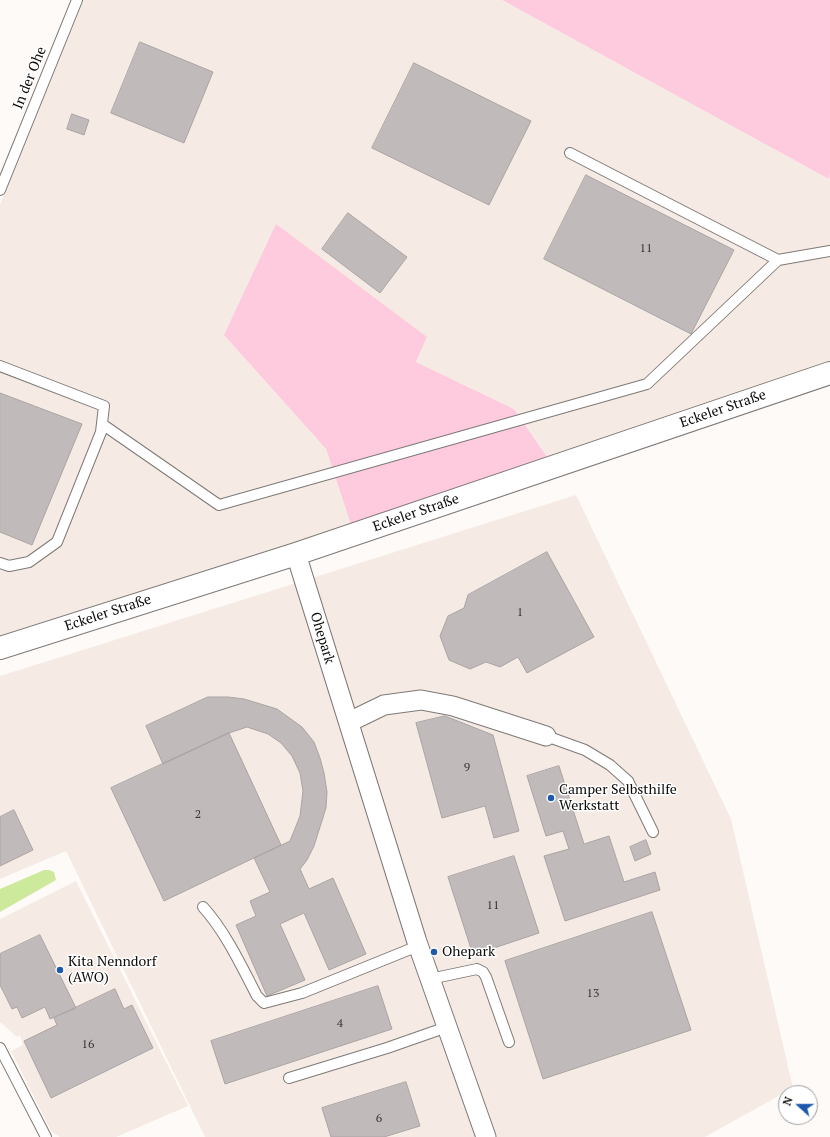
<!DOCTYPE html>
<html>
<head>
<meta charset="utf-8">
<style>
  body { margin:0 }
  #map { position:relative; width:830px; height:1137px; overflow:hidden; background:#fefaf7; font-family:"PT Serif",serif }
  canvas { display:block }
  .north { position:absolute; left:778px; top:1085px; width:40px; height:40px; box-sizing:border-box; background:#fff; border:1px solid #9e9d9d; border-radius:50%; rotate:291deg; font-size:11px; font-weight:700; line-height:16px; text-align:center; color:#0c0b0a }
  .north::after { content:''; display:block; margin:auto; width:14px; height:18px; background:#1e59ab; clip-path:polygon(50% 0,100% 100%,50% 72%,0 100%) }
</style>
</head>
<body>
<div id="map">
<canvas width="830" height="1137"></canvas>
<div class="north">N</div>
</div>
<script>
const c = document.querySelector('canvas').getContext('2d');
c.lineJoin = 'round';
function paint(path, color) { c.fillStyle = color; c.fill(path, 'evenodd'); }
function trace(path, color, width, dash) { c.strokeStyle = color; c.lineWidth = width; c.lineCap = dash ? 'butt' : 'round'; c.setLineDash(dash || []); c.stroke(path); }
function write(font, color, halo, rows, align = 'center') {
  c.font = font + ' "PT Serif",serif'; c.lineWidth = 3; c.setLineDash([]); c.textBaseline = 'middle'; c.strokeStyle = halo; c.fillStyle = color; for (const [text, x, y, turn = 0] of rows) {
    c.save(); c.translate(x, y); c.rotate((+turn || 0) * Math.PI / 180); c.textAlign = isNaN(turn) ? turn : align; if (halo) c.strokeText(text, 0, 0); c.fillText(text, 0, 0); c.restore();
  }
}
const built = new Path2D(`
  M 81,0 L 502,0 L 828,178 L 830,172 L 830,373 L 554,467 L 514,409 L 416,362 L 427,337 L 224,335 L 326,449 L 354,534 L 296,554 L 0,636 L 0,205 Z
  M 576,495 L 731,819 L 793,1088 L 705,1137 L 205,1137 L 66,851 L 0,879 L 0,676 Z
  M 76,881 L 188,1106 L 116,1137 L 60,1137 L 51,1131 L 11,1051 L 23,1045 L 20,1035 L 17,1037 L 0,1022 L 0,919 Z`);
const green = new Path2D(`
  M 502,0 L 830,0 L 830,172 L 829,179 Z
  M 276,224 L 427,337 L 416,362 L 514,409 L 554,467 L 354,534 L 326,449 L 224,335 Z`);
const water = new Path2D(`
  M 44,870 L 49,870 L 54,872 L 56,880 L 0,912 L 0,889 Z`);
const building = new Path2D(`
  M 140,42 L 213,72 L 184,143 L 111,113 Z
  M 414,63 L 531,121 L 489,205 L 372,148 Z
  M 72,114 L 89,120 L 84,135 L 67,129 Z
  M 586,175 L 734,250 L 691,334 L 544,259 Z
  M 348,213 L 407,257 L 380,293 L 322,249 Z
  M 0,393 L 82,424 L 32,545 L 0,532 Z
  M 547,552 L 594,637 L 527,673 L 518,657 L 500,667 L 486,662 L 470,669 L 449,660 L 440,636 L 448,616 L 464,608 L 468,595 Z
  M 208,697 L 228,697 L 244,699 L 277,709 L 302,727 L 314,742 L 320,758 L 324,773 L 327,792 L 326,808 L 314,846 L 307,860 L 300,869 L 309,889 L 333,878 L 366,954 L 329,970 L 304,913 L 280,924 L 305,980 L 267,996 L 236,925 L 256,916 L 250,901 L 270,892 L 254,858 L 290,841 L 300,816 L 303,791 L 300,773 L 292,756 L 281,743 L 268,734 L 247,727 L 229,733 L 163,764 L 146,726 Z
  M 445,716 L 493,735 L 519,831 L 494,838 L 485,806 L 442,818 L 416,723 Z
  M 229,733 L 281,845 L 164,901 L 111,788 Z
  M 559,766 L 584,844 L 609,836 L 624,882 L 655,872 L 660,890 L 565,921 L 544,856 L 569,849 L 563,831 L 546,836 L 527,776 Z
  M 14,810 L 33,850 L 0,866 L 0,817 Z
  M 646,840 L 651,854 L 635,861 L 630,847 Z
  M 514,856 L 539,933 L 473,955 L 448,877 Z
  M 652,912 L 691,1030 L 543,1079 L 505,961 Z
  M 40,935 L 76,1008 L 50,1019 L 45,1007 L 22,1018 L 17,1007 L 12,1009 L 0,985 L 0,954 Z
  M 378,986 L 392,1029 L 225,1084 L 211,1041 Z
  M 115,989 L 124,1009 L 132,1005 L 153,1048 L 51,1098 L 24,1041 L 57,1025 L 54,1018 Z
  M 406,1082 L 420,1126 L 384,1137 L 331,1137 L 322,1108 Z`);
const lane = new Path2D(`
  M 570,153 L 778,260 L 830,251
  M 0,190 L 77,0
  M 0,366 L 104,406 L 101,432 L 57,542 L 29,562 L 9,566 L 0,563
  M 102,424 L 219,505 L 647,384 L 778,260
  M 546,736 L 585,750 L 610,765 L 628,781 L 653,832
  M 203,907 C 225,931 242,967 257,996 L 264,1003 L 302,993 L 418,946
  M 430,979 L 477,969 L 483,972 L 486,977 L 509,1042
  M 0,1048 L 46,1137
  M 289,1078 L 387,1048 L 447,1027`);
const street = new Path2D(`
  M 296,554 L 417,942 L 486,1137
  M 349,722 L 384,705 L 421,700 L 453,706 L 546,736`);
const secondary = new Path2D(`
  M 0,648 L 296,554 L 830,373`);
const markers = [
  [551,798,4,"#1e59ab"],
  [434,952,4,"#1e59ab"],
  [60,970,4,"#1e59ab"]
];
const numberNames = [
  ["11",646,249],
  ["1",520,613],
  ["9",467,768],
  ["2",198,815],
  ["11",493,906],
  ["13",593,994],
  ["4",340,1024],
  ["16",88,1045],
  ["6",379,1119]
];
const streetNames = [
  ["In der Ohe",30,78,-68],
  ["Eckeler Straße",723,409,-19],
  ["Eckeler Straße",416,513,-19],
  ["Eckeler Straße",108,613,-18],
  ["Ohepark",322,638,73]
];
const poiNames = [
  ["Camper Selbsthilfe",559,790],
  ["Werkstatt",559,806],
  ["Ohepark",442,952],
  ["Kita Nenndorf",68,962],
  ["(AWO)",68,978]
];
paint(built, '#f6ebe4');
paint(green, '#fdcbdd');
paint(water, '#cce99c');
paint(building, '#c0bbba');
trace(building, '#aaa5a4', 1);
trace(lane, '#7d7977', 12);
trace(street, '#7d7977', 21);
trace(secondary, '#7d7977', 24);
trace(lane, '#fff', 10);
trace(street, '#fff', 19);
trace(secondary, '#fff', 22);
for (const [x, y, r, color] of markers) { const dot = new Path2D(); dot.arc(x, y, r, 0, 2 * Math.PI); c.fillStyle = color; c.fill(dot); trace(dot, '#fff', 1.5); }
write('12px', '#393736', null, numberNames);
write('14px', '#0c0b0a', '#fff', streetNames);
write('14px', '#0c0b0a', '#fff', poiNames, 'left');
</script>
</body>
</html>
